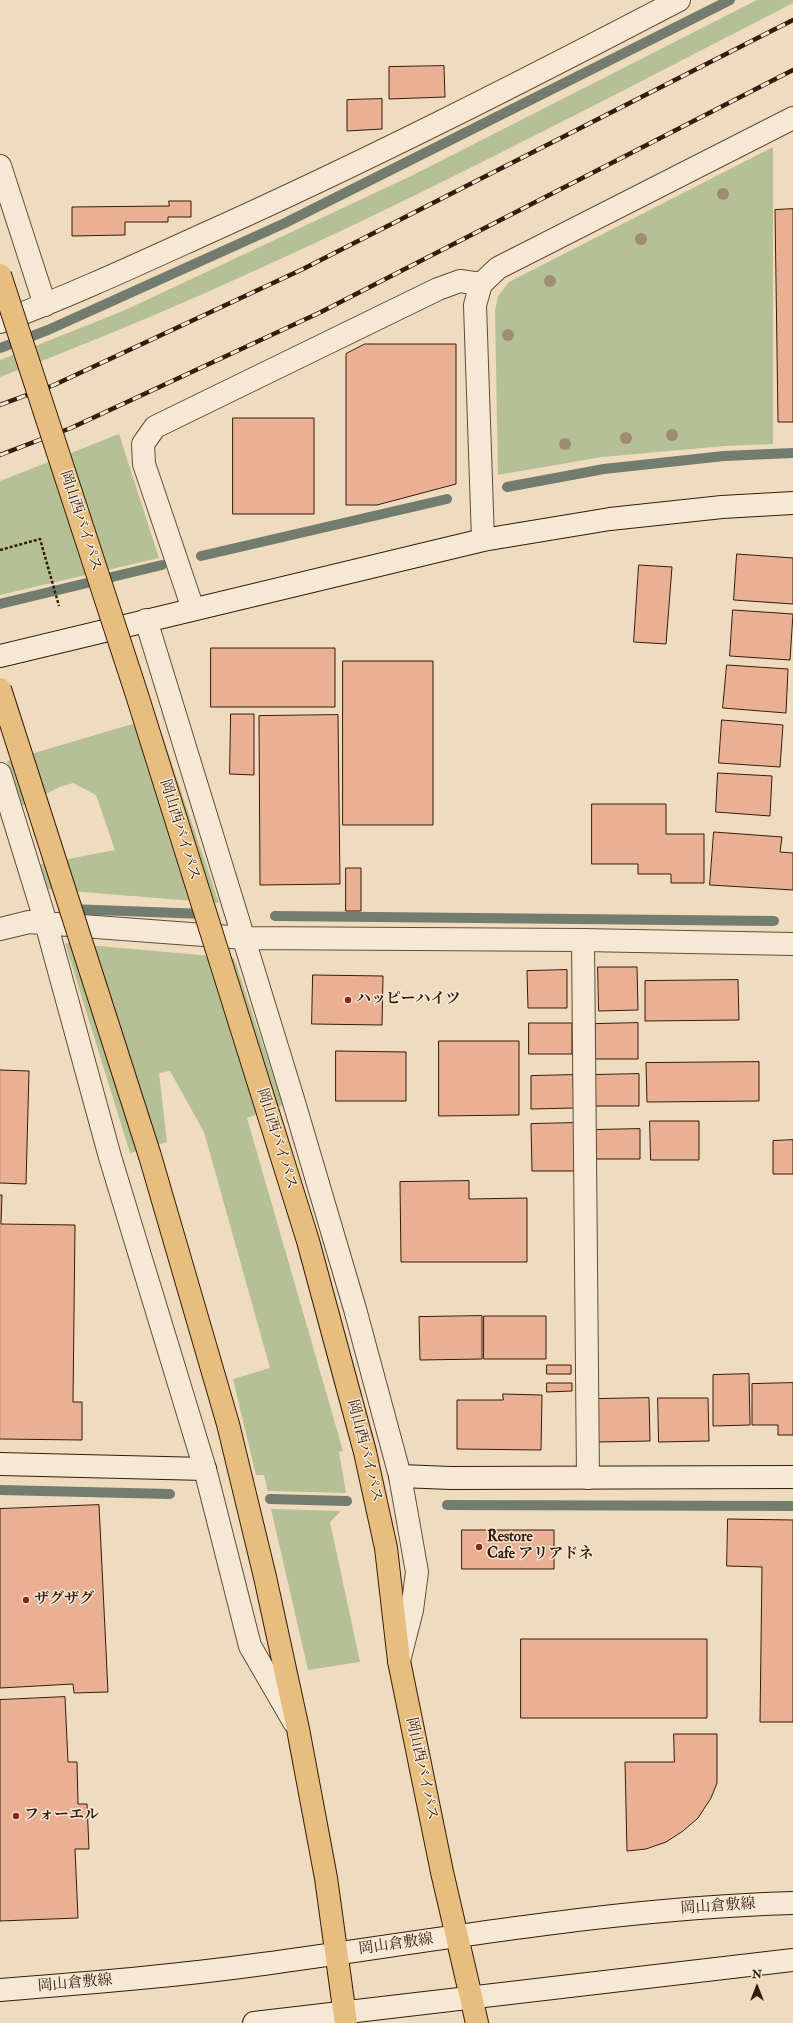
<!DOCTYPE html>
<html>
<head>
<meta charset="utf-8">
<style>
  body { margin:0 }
  #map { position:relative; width:793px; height:2023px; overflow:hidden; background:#efdcbe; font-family:"IM FELL Double Pica",serif }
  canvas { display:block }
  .north { position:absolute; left:737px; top:1967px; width:40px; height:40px; -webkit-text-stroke:3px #f5e8d5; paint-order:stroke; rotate:0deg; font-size:11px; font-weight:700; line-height:16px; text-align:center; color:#361b0b }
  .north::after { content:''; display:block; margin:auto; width:14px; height:18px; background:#361b0b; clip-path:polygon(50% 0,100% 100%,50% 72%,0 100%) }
</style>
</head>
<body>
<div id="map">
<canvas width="793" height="2023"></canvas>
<div class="north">N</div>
</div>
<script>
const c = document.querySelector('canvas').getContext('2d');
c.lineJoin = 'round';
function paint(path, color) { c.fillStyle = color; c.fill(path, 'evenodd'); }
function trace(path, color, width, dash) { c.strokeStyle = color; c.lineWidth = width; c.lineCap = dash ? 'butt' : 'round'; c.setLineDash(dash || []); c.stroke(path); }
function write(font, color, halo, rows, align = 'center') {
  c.font = font + ' "IM FELL Double Pica","Noto Serif JP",serif'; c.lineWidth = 3; c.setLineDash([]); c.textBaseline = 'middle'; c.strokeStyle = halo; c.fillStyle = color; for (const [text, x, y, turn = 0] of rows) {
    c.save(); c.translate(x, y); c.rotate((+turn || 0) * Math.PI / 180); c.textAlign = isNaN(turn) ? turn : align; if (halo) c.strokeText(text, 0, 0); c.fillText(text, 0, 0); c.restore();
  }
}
const green = new Path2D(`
  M 757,0 L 793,0 L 793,3 C 533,137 274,274 0,377 L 0,360 L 123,311 L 411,176 Z
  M 773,147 L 773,444 L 725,446 L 602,457 L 498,475 L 495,311 L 498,296 L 509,282 Z
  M 119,434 L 159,558 L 0,595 L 0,481 Z
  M 156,717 L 219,903 L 45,889 L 37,865 L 115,850 L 96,795 L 73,783 L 60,787 L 20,807 L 7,761 Z
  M 65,943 L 234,958 L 283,1105 L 247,1118 L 343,1451 L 339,1452 L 346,1493 L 268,1491 L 264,1475 L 256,1475 L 233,1379 L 270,1368 L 204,1132 L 170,1071 L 159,1073 L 167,1142 L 130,1153 Z
  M 271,1509 L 341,1511 L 330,1522 L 360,1662 L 308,1670 Z`);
const stream = new Path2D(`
  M 0,348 L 48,330 L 283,224 L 730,0
  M 507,487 L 604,469 L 724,456 L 793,453
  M 201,556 L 447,499
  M 0,604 L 162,565
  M 69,909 L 205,914
  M 275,916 L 774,921
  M 0,1490 L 170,1494
  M 270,1499 L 347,1501
  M 447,1505 L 793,1506`);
const building = new Path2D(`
  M 444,66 L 445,97 L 389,99 L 389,67 Z
  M 382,99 L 382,129 L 347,131 L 347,100 Z
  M 169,201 L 191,201 L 191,217 L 168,217 L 168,222 L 125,222 L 125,235 L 72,236 L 72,207 L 169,206 Z
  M 793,209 L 793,422 L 778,422 L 775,210 Z
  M 365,344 L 456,344 L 456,484 L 377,505 L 346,505 L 346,354 Z
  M 233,418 L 314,418 L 314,514 L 233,514 Z
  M 737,554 L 793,558 L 793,604 L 734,600 Z
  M 639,565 L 672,567 L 666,644 L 634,642 Z
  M 733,610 L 793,614 L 790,660 L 730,656 Z
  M 211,648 L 335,648 L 335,707 L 211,707 Z
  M 343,661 L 433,661 L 433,825 L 343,825 Z
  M 727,665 L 788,669 L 786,713 L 723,708 Z
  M 231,714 L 254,714 L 254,775 L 230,774 Z
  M 338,715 L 340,884 L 260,885 L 259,716 Z
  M 722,720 L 783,725 L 780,767 L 719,763 Z
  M 718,773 L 772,776 L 770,816 L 716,812 Z
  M 592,804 L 666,804 L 666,834 L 704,834 L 704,883 L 671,883 L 671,874 L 638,874 L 638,864 L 592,864 Z
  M 714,832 L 782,837 L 780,852 L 793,853 L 793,890 L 710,885 Z
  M 346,868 L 361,868 L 361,911 L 346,911 Z
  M 598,967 L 637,967 L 638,1010 L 599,1011 Z
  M 567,970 L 567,1008 L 528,1008 L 527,971 Z
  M 313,975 L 383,976 L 382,1025 L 312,1024 Z
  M 738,980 L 739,1020 L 645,1021 L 645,981 Z
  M 529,1023 L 572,1023 L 572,1054 L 529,1054 Z
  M 638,1023 L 638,1059 L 595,1059 L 595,1024 Z
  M 439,1041 L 519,1041 L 519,1115 L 439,1116 Z
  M 336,1051 L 406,1052 L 406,1101 L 336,1101 Z
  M 759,1062 L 759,1101 L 647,1102 L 646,1063 Z
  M 0,1070 L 29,1071 L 26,1184 L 0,1183 Z
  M 639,1074 L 639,1106 L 592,1106 L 592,1075 Z
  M 573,1075 L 574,1108 L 531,1109 L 531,1076 Z
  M 650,1121 L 699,1121 L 699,1160 L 651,1160 Z
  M 575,1123 L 575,1171 L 532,1171 L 531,1124 Z
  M 640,1129 L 640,1159 L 592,1159 L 591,1130 Z
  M 793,1140 L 793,1174 L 773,1174 L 773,1141 Z
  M 469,1181 L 469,1199 L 527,1198 L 527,1262 L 401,1262 L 400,1182 Z
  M 0,1195 L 2,1195 L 1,1224 L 75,1225 L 73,1402 L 82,1402 L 82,1440 L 0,1439 Z
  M 482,1316 L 482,1359 L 420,1360 L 419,1317 Z
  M 484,1316 L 546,1316 L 546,1359 L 484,1359 Z
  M 547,1365 L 571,1365 L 571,1374 L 547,1374 Z
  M 749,1374 L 750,1425 L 713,1426 L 713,1375 Z
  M 547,1383 L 572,1383 L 572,1391 L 547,1392 Z
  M 793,1383 L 793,1435 L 778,1435 L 778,1425 L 752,1425 L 752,1384 Z
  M 503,1394 L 542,1395 L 541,1450 L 457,1449 L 457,1400 L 503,1400 Z
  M 649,1398 L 650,1441 L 598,1442 L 597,1399 Z
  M 658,1398 L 708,1398 L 709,1441 L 659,1442 Z
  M 99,1505 L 108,1692 L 74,1693 L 73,1684 L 0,1688 L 0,1509 Z
  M 728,1519 L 793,1520 L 793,1722 L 760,1722 L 762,1567 L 727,1566 Z
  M 462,1530 L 554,1530 L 554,1569 L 462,1569 Z
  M 521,1639 L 707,1639 L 707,1718 L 521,1718 Z
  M 65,1697 L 68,1762 L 77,1762 L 78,1804 L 87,1804 L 89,1849 L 75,1849 L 78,1918 L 0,1921 L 0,1700 Z
  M 674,1734 L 717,1734 L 717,1783 L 711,1798 L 698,1818 L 683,1831 L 666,1842 L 646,1849 L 627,1851 L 625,1762 L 674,1762 Z`);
const path = new Path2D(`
  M 0,550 L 40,539 L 59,606`);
const street = new Path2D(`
  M 0,166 L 45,305
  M 0,322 C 67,297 132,267 198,237 C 361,164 520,83 679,0
  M 483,540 L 475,305 L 481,284 L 498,268 L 793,118
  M 193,609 L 144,464 L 143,444 L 155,427 L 438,289 L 460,281 L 481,284
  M 146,620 L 293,1099 L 355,1309 L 400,1476 L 417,1572 L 412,1610 L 399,1661
  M 0,774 L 46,923 L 110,1157 L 205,1469 L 250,1646 L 294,1722
  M 0,929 L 29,922 L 244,938 L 583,940 L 793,944
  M 583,940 L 588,1478`);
const secondary = new Path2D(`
  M 0,656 L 483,540 L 610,519 L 722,507 L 793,503
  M 0,1464 L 205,1469
  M 400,1476 L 451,1478 L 793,1477
  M 0,1990 C 88,1983 176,1976 263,1964 C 439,1940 615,1908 793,1903
  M 254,2023 L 793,1960`);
const highway = new Path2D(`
  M 269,1116 L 308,1241 L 365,1452 L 386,1548 L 399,1661 L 442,1872 L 477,2023
  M 150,1156 L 228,1424 L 265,1577 L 298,1729 L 326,1878 L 346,2023`);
const rail = new Path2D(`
  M 0,405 L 54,385 L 303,269 L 793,20
  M 0,455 L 71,428 L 321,312 L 793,70`);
const highwayBridge = new Path2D(`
  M 0,275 L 137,695 L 269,1116
  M 0,689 L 150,1156`);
const trees = [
  [723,194],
  [641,239],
  [550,281],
  [508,335],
  [672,435],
  [626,438],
  [565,444]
];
const markers = [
  [348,1000,4,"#8f2418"],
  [479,1547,4,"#8f2418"],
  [26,1600,4,"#8f2418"],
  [16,1816,4,"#8f2418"]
];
const streetNames = [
  ["岡山西バイパス",80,521,72],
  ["岡山西バイパス",179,830,73],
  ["岡山西バイパス",276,1139,73],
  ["岡山西バイパス",364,1451,76],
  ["岡山西バイパス",421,1769,78],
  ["岡山倉敷線",718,1907,-4],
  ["岡山倉敷線",396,1945,-8],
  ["岡山倉敷線",75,1984,-5]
];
const poiNames = [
  ["ハッピーハイツ",356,1000],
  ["Restore",487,1538],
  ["Cafe アリアドネ",487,1555],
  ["ザグザグ",34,1600],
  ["フォーエル",24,1816]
];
paint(green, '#b5c194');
trace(stream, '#727c6f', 10);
paint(building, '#e9b094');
trace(building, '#361b0b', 1);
trace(street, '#644b38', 24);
trace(secondary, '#361b0b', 24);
trace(highway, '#361b0b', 24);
trace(path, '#361b0b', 2.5, [3, 2]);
trace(street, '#f5e8d5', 22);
trace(secondary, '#f5e8d5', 22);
trace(highway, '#e8be7f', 22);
trace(rail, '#361b0b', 4.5);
trace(rail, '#f5e8d5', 3, [9]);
trace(highwayBridge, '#361b0b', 24, []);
trace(highwayBridge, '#e8be7f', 22);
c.fillStyle = '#9e8d72';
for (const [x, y] of trees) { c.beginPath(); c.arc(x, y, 6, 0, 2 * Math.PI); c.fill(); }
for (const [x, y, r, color] of markers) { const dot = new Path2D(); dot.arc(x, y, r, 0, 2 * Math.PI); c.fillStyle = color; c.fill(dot); trace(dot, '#f5e8d5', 1.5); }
write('15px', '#361b0b', '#f5e8d5', streetNames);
write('bold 15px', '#361b0b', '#f5e8d5', poiNames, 'left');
</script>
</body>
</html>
